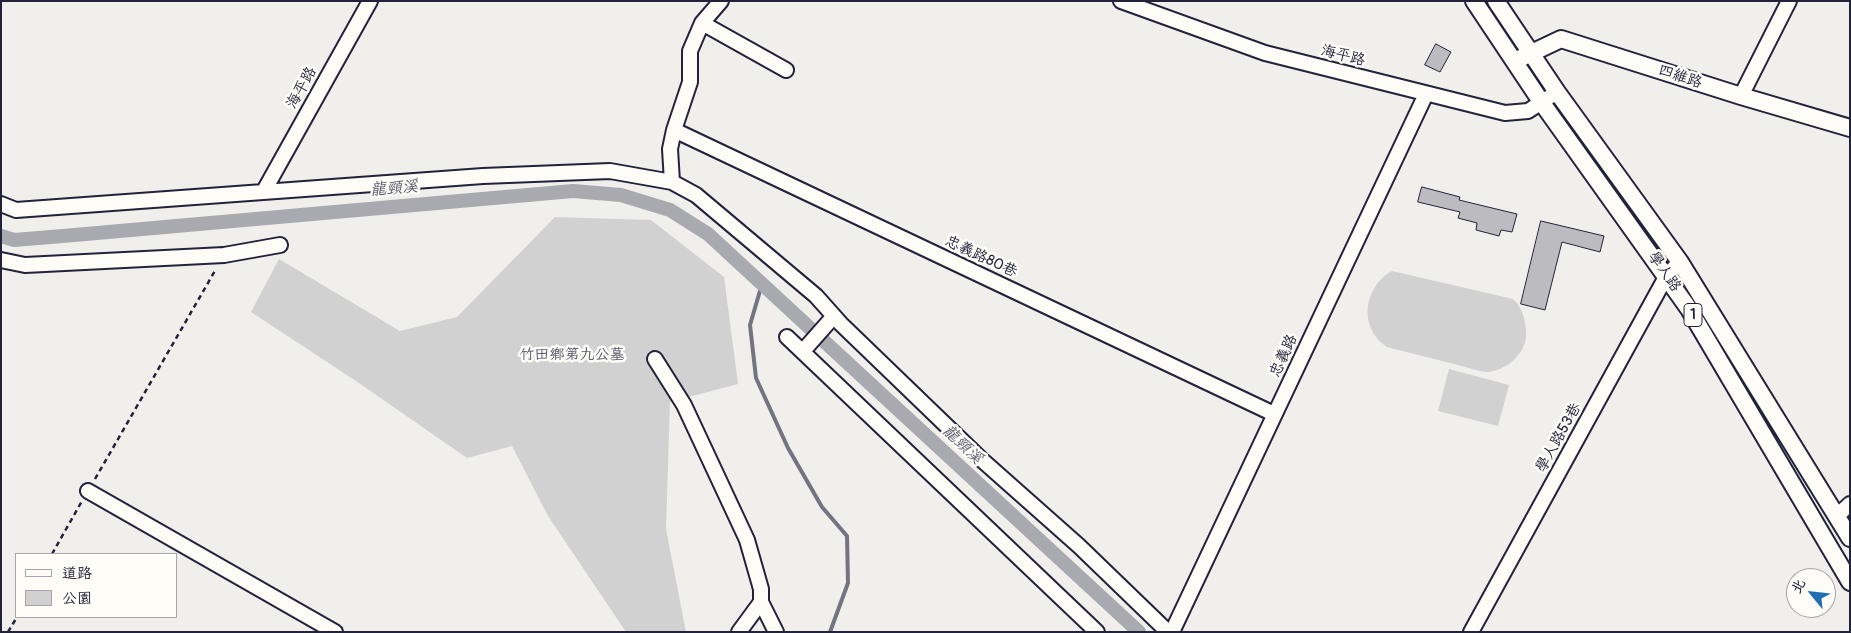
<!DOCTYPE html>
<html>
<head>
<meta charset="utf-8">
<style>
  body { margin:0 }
  #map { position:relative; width:1851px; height:633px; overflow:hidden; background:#f0efec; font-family:Pangolin,"LXGW WenKai TC",sans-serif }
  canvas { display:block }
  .frame { position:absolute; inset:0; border:2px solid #22223b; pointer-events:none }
  .legend { position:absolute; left:15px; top:553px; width:162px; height:65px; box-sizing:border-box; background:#fdfcf7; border:1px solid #a5a5ac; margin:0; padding:6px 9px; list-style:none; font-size:15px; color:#22223b }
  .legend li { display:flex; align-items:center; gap:10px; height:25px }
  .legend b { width:25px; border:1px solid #a5a5ac }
  .north { position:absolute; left:1786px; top:568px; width:50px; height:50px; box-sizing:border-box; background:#fdfcf7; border:1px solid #a5a5ac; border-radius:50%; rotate:298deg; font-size:14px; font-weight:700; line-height:20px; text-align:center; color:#22223b }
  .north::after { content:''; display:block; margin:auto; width:18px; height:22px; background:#1f6fb2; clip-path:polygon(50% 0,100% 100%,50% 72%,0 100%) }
</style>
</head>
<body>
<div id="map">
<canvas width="1851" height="633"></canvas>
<div class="frame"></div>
<ul class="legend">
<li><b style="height:6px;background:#fdfcf7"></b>道路</li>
<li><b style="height:14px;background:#d2d1d1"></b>公園</li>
</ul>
<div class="north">北</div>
</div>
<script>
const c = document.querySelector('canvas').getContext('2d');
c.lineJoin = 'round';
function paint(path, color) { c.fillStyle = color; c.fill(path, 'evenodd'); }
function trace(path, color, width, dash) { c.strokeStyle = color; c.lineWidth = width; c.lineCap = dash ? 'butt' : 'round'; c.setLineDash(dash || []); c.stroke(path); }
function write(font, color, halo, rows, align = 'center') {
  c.font = font + ' Pangolin,"LXGW WenKai TC",sans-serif'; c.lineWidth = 5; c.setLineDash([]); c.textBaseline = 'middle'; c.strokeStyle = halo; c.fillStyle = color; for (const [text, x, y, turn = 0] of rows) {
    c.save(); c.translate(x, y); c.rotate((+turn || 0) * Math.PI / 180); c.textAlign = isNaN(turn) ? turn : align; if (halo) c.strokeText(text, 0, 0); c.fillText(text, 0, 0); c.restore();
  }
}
const green = new Path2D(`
  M 555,217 L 651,220 L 724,277 L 738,384 L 670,402 L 666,529 L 686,632 L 626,632 L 548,516 L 512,446 L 467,458 L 359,383 L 251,312 L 279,259 L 400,331 L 457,317 Z
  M 1392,271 L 1513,299 C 1523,307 1527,325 1526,338 C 1523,356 1506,370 1488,372 C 1479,372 1467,367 1458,365 C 1434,359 1411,353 1387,347 C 1358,328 1363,287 1392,271 Z
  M 1449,369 L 1509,385 L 1498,426 L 1438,411 Z`);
const stream = new Path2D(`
  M 762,284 L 750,325 L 756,378 L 788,448 L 822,507 L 847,536 L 848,583 L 830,632`);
const canal = new Path2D(`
  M 1,236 L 14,240 L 63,236 L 573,191 L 621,195 L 670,210 L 708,234 L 1139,632`);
const building = new Path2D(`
  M 1436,44 L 1451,52 L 1440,72 L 1425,65 Z
  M 1422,187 L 1460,197 L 1459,200 L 1517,214 L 1512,232 L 1501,230 L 1499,236 L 1476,230 L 1477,223 L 1458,218 L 1460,212 L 1418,202 Z
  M 1541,221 L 1604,236 L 1600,252 L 1562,242 L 1545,310 L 1521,304 Z`);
const path = new Path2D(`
  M 95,479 L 216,269
  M 52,554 L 82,501
  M 8,632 L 17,617`);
const minor = new Path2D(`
  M 1121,1 L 1265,53 L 1505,113 L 1528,111 L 1557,92
  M 702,23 L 786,70
  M 1741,96 L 1789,1
  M 674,130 L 1274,414
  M 672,182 L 670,149 L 674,130 L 690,82 L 690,51 L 702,23 L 721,1
  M 264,191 L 370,1
  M 1,204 L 16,210 L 483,176 L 610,171 L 672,182 L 696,195 L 816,296 L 841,324 L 982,460 L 1079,546 L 1168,632
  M 1,260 L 25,265 L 224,255 L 280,245
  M 787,337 L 1097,632
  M 803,351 L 834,316
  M 655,359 L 684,405 L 747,540 L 761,589 L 761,602 L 776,632
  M 88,491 L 335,632
  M 1837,516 L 1850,504
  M 739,632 L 761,602
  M 1172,632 L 1426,94
  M 1471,632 L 1667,275 L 1680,262`);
const major = new Path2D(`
  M 1474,1 L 1542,103 L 1689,309 L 1850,582
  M 1496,1 L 1557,92 L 1680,262 L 1850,538
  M 1521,58 L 1561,39 L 1741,96 L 1850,128`);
const shields = [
  [1693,315,18]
];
const shieldNames = [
  ["1",1693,315]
];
const streetNames = [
  ["海平路",1343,56,14],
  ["四維路",1680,77,18],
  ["海平路",302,88,-61],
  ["忠義路80巷",981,257,25],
  ["學人路",1664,272,55],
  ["忠義路",1284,356,-65],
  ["學人路53巷",1559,438,-61]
];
const parkNames = [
  ["竹田鄉第九公墓",572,355]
];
const waterNames = [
  ["龍頸溪",394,189,-5],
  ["龍頸溪",962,445,43]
];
paint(green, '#d2d1d1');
trace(stream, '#737381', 4);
trace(canal, '#a9a9b0', 14);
paint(building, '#bcbcc0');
trace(building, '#22223b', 1);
trace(minor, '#22223b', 18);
trace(major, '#22223b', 20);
trace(path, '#22223b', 2.5, [5, 4]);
trace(minor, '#fdfcf7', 14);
trace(major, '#fdfcf7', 16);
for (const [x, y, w] of shields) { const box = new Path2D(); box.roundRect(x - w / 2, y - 11.5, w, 23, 4); c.fillStyle = '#fdfcf7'; c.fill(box); trace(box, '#22223b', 1); }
write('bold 14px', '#22223b', null, shieldNames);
write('15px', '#22223b', '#fdfcf7', streetNames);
write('15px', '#575768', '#fdfcf7', parkNames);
write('italic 16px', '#58586a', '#fdfcf7', waterNames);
</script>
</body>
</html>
